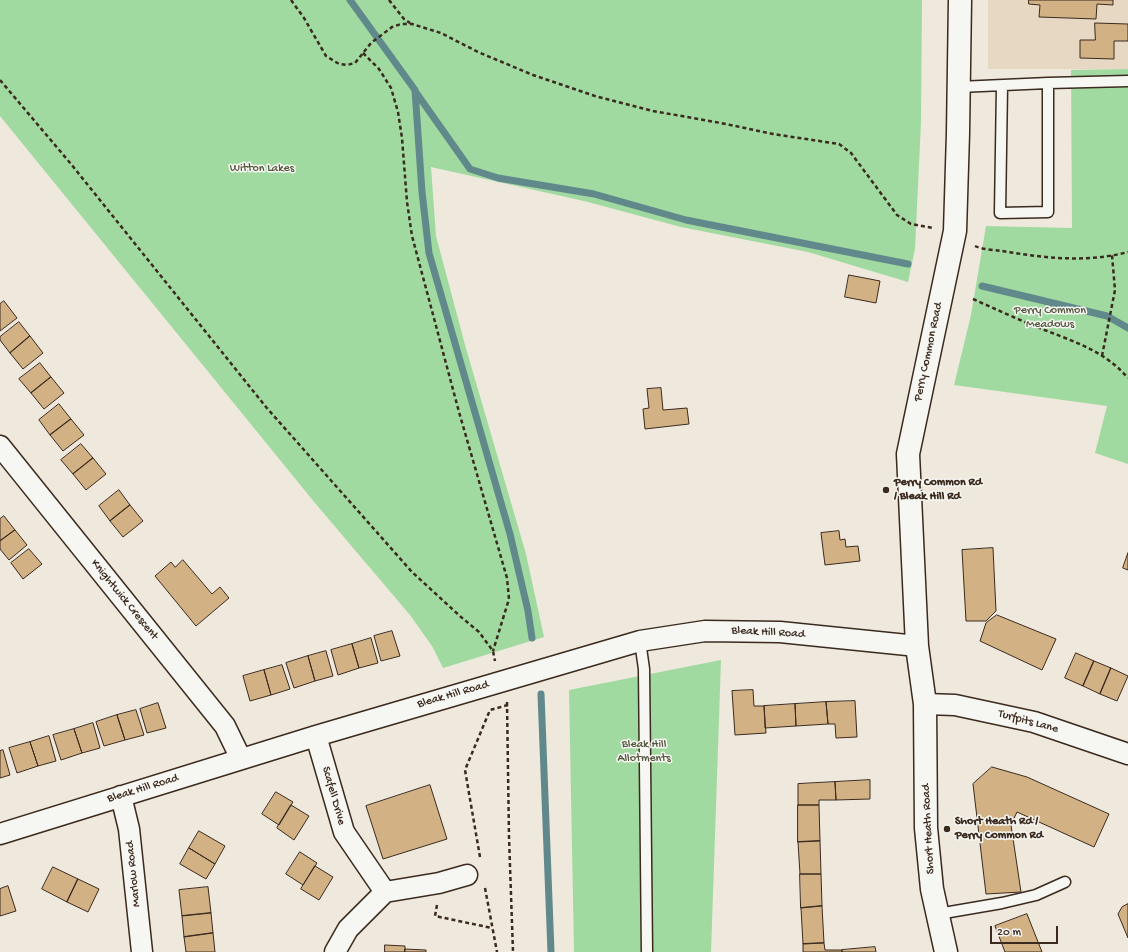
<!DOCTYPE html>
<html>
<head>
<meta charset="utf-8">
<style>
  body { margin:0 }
  #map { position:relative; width:1128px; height:952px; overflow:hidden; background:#efe8dc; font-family:"Gochi Hand",sans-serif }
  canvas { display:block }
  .scale { position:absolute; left:990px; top:926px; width:68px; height:18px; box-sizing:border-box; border:2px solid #3b2a1e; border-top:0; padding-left:5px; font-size:12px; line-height:14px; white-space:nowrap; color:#3b2a1e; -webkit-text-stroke:3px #f6f6f2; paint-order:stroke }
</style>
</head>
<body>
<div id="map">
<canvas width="1128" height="952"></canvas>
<div class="scale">20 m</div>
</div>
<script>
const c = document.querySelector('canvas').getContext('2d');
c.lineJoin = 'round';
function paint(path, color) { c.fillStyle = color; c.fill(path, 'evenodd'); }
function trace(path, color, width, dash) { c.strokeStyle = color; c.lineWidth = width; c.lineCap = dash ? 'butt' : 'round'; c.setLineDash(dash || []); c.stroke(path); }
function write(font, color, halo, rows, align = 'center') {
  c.font = font + ' "Gochi Hand",sans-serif'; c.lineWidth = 3; c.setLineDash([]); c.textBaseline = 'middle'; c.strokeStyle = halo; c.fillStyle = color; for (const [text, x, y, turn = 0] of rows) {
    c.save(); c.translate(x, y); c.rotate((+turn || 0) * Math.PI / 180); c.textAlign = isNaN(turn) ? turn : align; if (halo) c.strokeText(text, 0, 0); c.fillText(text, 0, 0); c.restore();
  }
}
const built = new Path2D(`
  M 988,0 L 1128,0 L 1128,69 L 988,69 Z`);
const green = new Path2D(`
  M 0,0 L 922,0 L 921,122 L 915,249 L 908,282 L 808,252 L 681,227 L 584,201 L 431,167 L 436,236 L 465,345 L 526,554 L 544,637 L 443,668 L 432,646 L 410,615 L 315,503 L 0,116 Z
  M 1128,69 L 1128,464 L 1095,453 L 1107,406 L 954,385 L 971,315 L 986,226 L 1072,228 L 1071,70 Z
  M 721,660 L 711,952 L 574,952 L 569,690 Z`);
const stream = new Path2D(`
  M 350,0 L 415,90 L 422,192 L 429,253 L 510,534 L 528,611 L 532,638
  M 415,91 L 470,169 L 498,178 L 594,194 L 686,220 L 908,264
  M 982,286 L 1107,316 L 1128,328
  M 541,694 L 551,952`);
const building = new Path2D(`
  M 1029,0 L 1113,0 L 1113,5 L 1097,4 L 1096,19 L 1039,17 L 1040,5 L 1029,4 Z
  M 1095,23 L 1128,24 L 1128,41 L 1114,41 L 1114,59 L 1080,58 L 1080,40 L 1095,40 Z
  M 849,275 L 880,281 L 876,303 L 845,297 Z
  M 4,301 L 17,318 L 0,331 L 0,304 Z
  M 19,322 L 30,336 L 10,353 L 0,340 L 0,337 Z
  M 30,336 L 43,353 L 23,369 L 10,353 Z
  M 40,363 L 51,377 L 31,393 L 19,379 Z
  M 51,377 L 64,393 L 44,409 L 31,393 Z
  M 661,388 L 663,410 L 687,408 L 689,424 L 645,429 L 643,409 L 649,408 L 647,389 Z
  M 59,404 L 71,419 L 50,435 L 39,420 Z
  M 71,419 L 84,435 L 63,451 L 50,435 Z
  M 81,444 L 93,458 L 73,474 L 61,460 Z
  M 93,458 L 106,474 L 86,490 L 73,474 Z
  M 119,490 L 130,505 L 110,521 L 99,506 Z
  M 130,505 L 143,521 L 123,537 L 110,521 Z
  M 4,516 L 15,530 L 0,541 L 0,519 Z
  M 15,530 L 27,545 L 9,560 L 0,549 L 0,541 Z
  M 839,531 L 840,540 L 845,539 L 846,547 L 858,546 L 860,561 L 825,565 L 821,533 Z
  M 993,548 L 996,611 L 986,621 L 966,621 L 962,550 Z
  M 29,549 L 42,564 L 23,579 L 11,563 Z
  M 1128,553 L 1128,570 L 1123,568 Z
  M 183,560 L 212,594 L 220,587 L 229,598 L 196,626 L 155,576 L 171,562 L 175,567 Z
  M 997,615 L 1056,639 L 1042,670 L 980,641 L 986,623 Z
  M 392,631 L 400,656 L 381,661 L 374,636 Z
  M 371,638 L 378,663 L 359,668 L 352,644 Z
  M 352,644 L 359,668 L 338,675 L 331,650 Z
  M 326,651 L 333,676 L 315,681 L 308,656 Z
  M 1076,653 L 1094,661 L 1083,686 L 1065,678 Z
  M 308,656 L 315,681 L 294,688 L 286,663 Z
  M 1094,661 L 1111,668 L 1100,694 L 1083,686 Z
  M 282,665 L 290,689 L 271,695 L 264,670 Z
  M 1111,668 L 1128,676 L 1117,701 L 1100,694 Z
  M 264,670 L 271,695 L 250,701 L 243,676 Z
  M 753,690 L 754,706 L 764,706 L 766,733 L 735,735 L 732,691 Z
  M 855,701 L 857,737 L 836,738 L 835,724 L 828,724 L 826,702 Z
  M 826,702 L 828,724 L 796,726 L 795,704 Z
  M 158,703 L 166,728 L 147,733 L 140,709 Z
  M 795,704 L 796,726 L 765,728 L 764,706 Z
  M 136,710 L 144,735 L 125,740 L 117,715 Z
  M 117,715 L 125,740 L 104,746 L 96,722 Z
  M 93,723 L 100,748 L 82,753 L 74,729 Z
  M 74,729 L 82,753 L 61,760 L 53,735 Z
  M 49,736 L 56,761 L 38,766 L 30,742 Z
  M 30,742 L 38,766 L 17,773 L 9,748 Z
  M 3,750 L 10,775 L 0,778 L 0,751 Z
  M 992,767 L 1027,777 L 1109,814 L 1094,847 L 1017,812 L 1011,825 L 1021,892 L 986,894 L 973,784 Z
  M 870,780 L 870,799 L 836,800 L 835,782 Z
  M 835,782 L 836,800 L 819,800 L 819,805 L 798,805 L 798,784 Z
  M 430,785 L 447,839 L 383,859 L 366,806 Z
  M 276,792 L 293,802 L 279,825 L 262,814 Z
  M 291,805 L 309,816 L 294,840 L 277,828 Z
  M 798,805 L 819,805 L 820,841 L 798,842 Z
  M 199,831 L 225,846 L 215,864 L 189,848 Z
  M 820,841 L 821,874 L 800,874 L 798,842 Z
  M 189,848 L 215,864 L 206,879 L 180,864 Z
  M 300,852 L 317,863 L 303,885 L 286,874 Z
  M 315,866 L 333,877 L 319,900 L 301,889 Z
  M 53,867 L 78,879 L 67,902 L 42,889 Z
  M 800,874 L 821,874 L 822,906 L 801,908 Z
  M 78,879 L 99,889 L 88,912 L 67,902 Z
  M 8,886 L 16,911 L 0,916 L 0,889 Z
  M 208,887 L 211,913 L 182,916 L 179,890 Z
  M 1128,904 L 1128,938 L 1118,914 L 1122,907 Z
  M 822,906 L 824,943 L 803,944 L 801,908 Z
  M 211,913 L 213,933 L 184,937 L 182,916 Z
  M 1027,914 L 1042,952 L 1005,952 L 995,926 Z
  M 213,933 L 215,952 L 186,952 L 184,937 Z
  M 824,943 L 825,950 L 842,950 L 842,952 L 803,952 L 803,944 Z
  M 385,945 L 405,946 L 405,952 L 385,952 Z
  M 875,947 L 876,952 L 842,952 L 842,950 Z
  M 405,949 L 426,950 L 426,952 L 405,952 Z`);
const path = new Path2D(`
  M 291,0 L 304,18 L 326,56 L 339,64 L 347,65 L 355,63 L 371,43 L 392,27 L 401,24 L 412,24 L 441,33 L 478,52 L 533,75 L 595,96 L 653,111 L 721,123 L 773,134 L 839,144 L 851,153 L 897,215 L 911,224 L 933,228
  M 389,0 L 404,19 L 410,23
  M 363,53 L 379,69 L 391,88 L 398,112 L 402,138 L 407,202 L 412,236 L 459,412 L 507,578 L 509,599 L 493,651
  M 0,80 L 71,164 L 266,407 L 412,572 L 461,617 L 479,632 L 493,651 L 495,661
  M 975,246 C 981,249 993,250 1002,251 C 1044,258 1086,263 1128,252
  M 973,299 C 993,308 1013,317 1032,325 C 1068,340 1102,348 1128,378
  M 1102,356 L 1115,290 L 1112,255
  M 507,702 L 509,837 L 513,952
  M 480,857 L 465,770 L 490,710 L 508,705
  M 485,888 L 497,952
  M 437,905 L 435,916 L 492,928`);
const service = new Path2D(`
  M 1048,83 L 1128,81
  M 959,87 L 1048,83 L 1048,212 L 1000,213 L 1002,86
  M 640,641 L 644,669 L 647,952
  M 938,914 L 1002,903 L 1036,895 L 1065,882`);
const minor = new Path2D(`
  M 0,446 L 225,726 L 241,759
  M 925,704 L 955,705 L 1034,722 L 1128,754
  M 316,736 L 344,832 L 385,892 L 348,929 L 335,952
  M 121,796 L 129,829 L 142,952
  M 0,834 L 316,736 L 640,641 L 705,631 L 780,632 L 917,646
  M 385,892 L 439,883 L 467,875`);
const tertiary = new Path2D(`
  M 946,952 L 932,889 L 926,828 L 925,704 L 917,646 L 908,454 L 955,231 L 958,133 L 960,0`);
const markers = [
  [886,490,4,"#3b2a1e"],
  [947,829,4,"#3b2a1e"]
];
const parkNames = [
  ["Witton Lakes",262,169],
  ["Perry Common",1050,311],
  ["Meadows",1050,325],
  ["Bleak Hill",644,745],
  ["Allotments",644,759]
];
const streetNames = [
  ["Perry Common Road",929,352,-78],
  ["Knightwick Crescent",124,600,51],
  ["Bleak Hill Road",768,633,3],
  ["Bleak Hill Road",453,695,-16],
  ["Turfpits Lane",1028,722,15],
  ["Bleak Hill Road",143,789,-17],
  ["Scafell Drive",333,796,74],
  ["Short Heath Road",929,829,-93],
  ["Marlow Road",134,874,-96]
];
const poiNames = [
  ["Perry Common Rd",894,483],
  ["/ Bleak Hill Rd",894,497],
  ["Short Heath Rd /",955,822],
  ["Perry Common Rd",955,836]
];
paint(built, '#e6d8c2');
paint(green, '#a0daa0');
trace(stream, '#61898c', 7);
paint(building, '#d2b185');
trace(building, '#3b2a1e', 1);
trace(service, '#3b2a1e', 13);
trace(minor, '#3b2a1e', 23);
trace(tertiary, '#3b2a1e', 25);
trace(path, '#3b2a1e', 2.5, [4, 3]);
trace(service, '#f6f6f2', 10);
trace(minor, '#f6f6f2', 20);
trace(tertiary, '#f6f6f2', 22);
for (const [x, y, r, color] of markers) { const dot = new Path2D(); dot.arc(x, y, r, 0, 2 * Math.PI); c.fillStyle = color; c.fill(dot); trace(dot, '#f6f6f2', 1.5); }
write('12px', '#54563e', '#f6f6f2', parkNames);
write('12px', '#3b2a1e', '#f6f6f2', streetNames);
write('bold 12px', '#3b2a1e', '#f6f6f2', poiNames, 'left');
</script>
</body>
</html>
